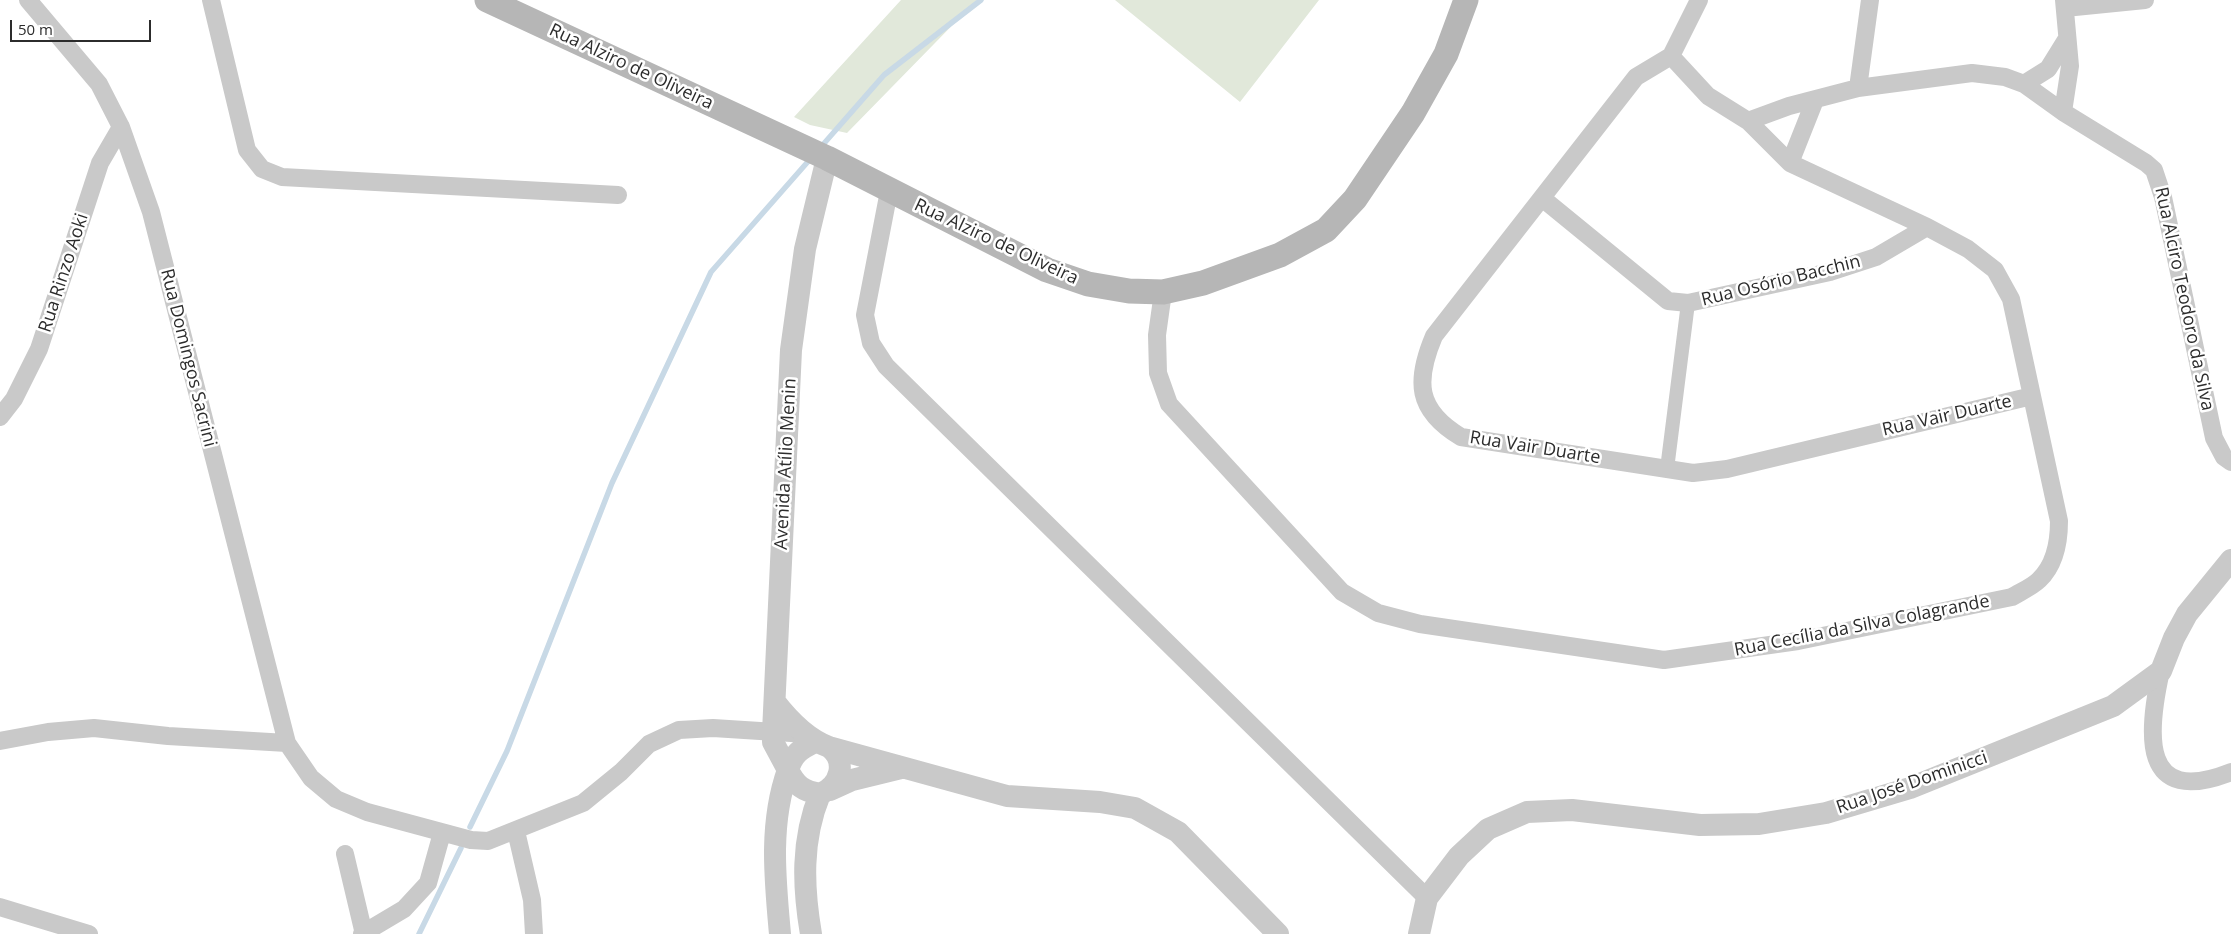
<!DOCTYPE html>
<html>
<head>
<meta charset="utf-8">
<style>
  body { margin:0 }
  #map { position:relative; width:2231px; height:934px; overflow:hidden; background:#fff; font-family:"Open Sans",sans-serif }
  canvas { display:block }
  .scale { position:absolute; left:10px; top:20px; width:141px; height:22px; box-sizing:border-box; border:2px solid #2c2c2c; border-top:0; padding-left:6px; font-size:15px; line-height:18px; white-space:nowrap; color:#2c2c2c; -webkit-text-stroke:4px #fff; paint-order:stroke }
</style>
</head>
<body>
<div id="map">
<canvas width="2231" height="934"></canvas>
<div class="scale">50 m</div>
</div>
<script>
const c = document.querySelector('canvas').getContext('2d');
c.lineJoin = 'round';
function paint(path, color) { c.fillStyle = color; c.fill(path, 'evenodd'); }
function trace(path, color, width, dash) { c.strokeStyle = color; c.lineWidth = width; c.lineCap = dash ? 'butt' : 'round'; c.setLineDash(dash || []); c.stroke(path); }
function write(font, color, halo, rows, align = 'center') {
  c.font = font + ' "Open Sans",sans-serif'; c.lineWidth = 5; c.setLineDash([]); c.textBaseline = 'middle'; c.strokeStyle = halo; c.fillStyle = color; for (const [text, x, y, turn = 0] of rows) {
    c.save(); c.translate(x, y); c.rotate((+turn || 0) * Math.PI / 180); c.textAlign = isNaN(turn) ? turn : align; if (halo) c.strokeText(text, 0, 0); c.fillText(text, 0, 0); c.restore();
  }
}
const green = new Path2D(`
  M 901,0 L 977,0 L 847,133 L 810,125 L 794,117 Z
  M 1115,0 L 1319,0 L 1240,102 Z`);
const stream = new Path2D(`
  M 820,148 L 884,75 L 981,0
  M 470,827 L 507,751 L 612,483 L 711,272 L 812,157
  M 419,934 L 461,848`);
const pedestrian = new Path2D(`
  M 1667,469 L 1688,303`);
const minor = new Path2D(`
  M 28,0 L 99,84 L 121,127 L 151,212 L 287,743 L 311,778 L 336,799 L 367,812 L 471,840 L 488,841 L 583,803 L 621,772 L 649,744 L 679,730 L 713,728 L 807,734
  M 211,0 L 247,150 L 262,169 L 282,177 L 618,195
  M 1699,0 L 1671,56 L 1636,77 L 1434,336 C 1415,381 1416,410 1461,437 L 1693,473 L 1727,469 L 2032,396
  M 2065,8 L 2145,0
  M 2024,84 L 2048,69 L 2066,40
  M 1858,88 L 1870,0
  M 2063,112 L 2070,66 L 2064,0
  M 1748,121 L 1789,106 L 1858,88 L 1972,73 L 2005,77 L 2024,84 L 2063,112 L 2146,163 L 2154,170 L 2163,197 L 2214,438 L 2224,457 L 2231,462
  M 1790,163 L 1815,100
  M 889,191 L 865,315 L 871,343 L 886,366 L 1427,898
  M 1542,198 L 1668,301 L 1688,303 L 1830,272 L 1876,257 L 1927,227
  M 1163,292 L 1157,335 L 1158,373 L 1169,404 L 1342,592 L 1378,613 L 1420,624 L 1664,660 L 1798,641 L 2012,597 C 2020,592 2032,587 2039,580 C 2055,565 2059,541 2059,521 L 2011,299 L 1995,270 L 1968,249 L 1927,227 L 1790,163 L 1748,121 L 1708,96 L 1671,56
  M 0,417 L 14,399 L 39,349 L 100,163 L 121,127
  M 2161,671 C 2147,733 2140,808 2231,772
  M 0,741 L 48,732 L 94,728 L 168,736 L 287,743
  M 516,831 L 532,900 L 534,934
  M 345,854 L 364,934
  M 0,907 L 89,934
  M 362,934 L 404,909 L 428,883 L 442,833`);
const tertiary = new Path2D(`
  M 775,702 C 789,720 807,739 829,747 L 1007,796 L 1100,802 L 1135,808 L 1178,832 L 1278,934
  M 815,742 C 800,749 793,754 788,770 C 796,786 803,791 820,794
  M 830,790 L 852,780 L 901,768
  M 780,934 C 775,879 769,823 788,770 L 773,742 L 773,732 L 791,350 L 805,249 L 827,158
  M 811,934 C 803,887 801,840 820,794 C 840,786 848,761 829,747
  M 1419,934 L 1427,898 L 1459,856 L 1488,829 L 1527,812 L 1572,810 L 1700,825 L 1759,824 L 1826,813 L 1910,788 L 2113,706 L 2161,671 L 2174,638 L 2187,614 L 2231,560`);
const secondary = new Path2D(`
  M 487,0 L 827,158 L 1047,270 L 1088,284 L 1129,291 L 1163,292 L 1203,283 L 1280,255 L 1326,230 L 1355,199 L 1413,113 L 1446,54 L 1466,0`);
const streetNames = [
  ["Rua Alziro de Oliveira",631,67,25],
  ["Rua Alziro de Oliveira",996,242,25],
  ["Rua Rinzo Aoki",64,273,-72],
  ["Rua Osório Bacchin",1781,281,-14],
  ["Rua Alciro Teodoro da Silva",2184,299,78],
  ["Rua Domingos Sacrini",188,358,76],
  ["Rua Vair Duarte",1947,416,-13],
  ["Rua Vair Duarte",1535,448,9],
  ["Avenida Atílio Menin",786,464,-87],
  ["Rua Cecília da Silva Colagrande",1862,626,-11],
  ["Rua José Dominicci",1912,783,-19]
];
paint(green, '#e1e8da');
trace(stream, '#c8d9e6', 5.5);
trace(pedestrian, '#c9c9c9', 14);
trace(minor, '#c9c9c9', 18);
trace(tertiary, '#c9c9c9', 22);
trace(secondary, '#b6b6b6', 25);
write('18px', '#2c2c2c', '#fff', streetNames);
</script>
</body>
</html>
